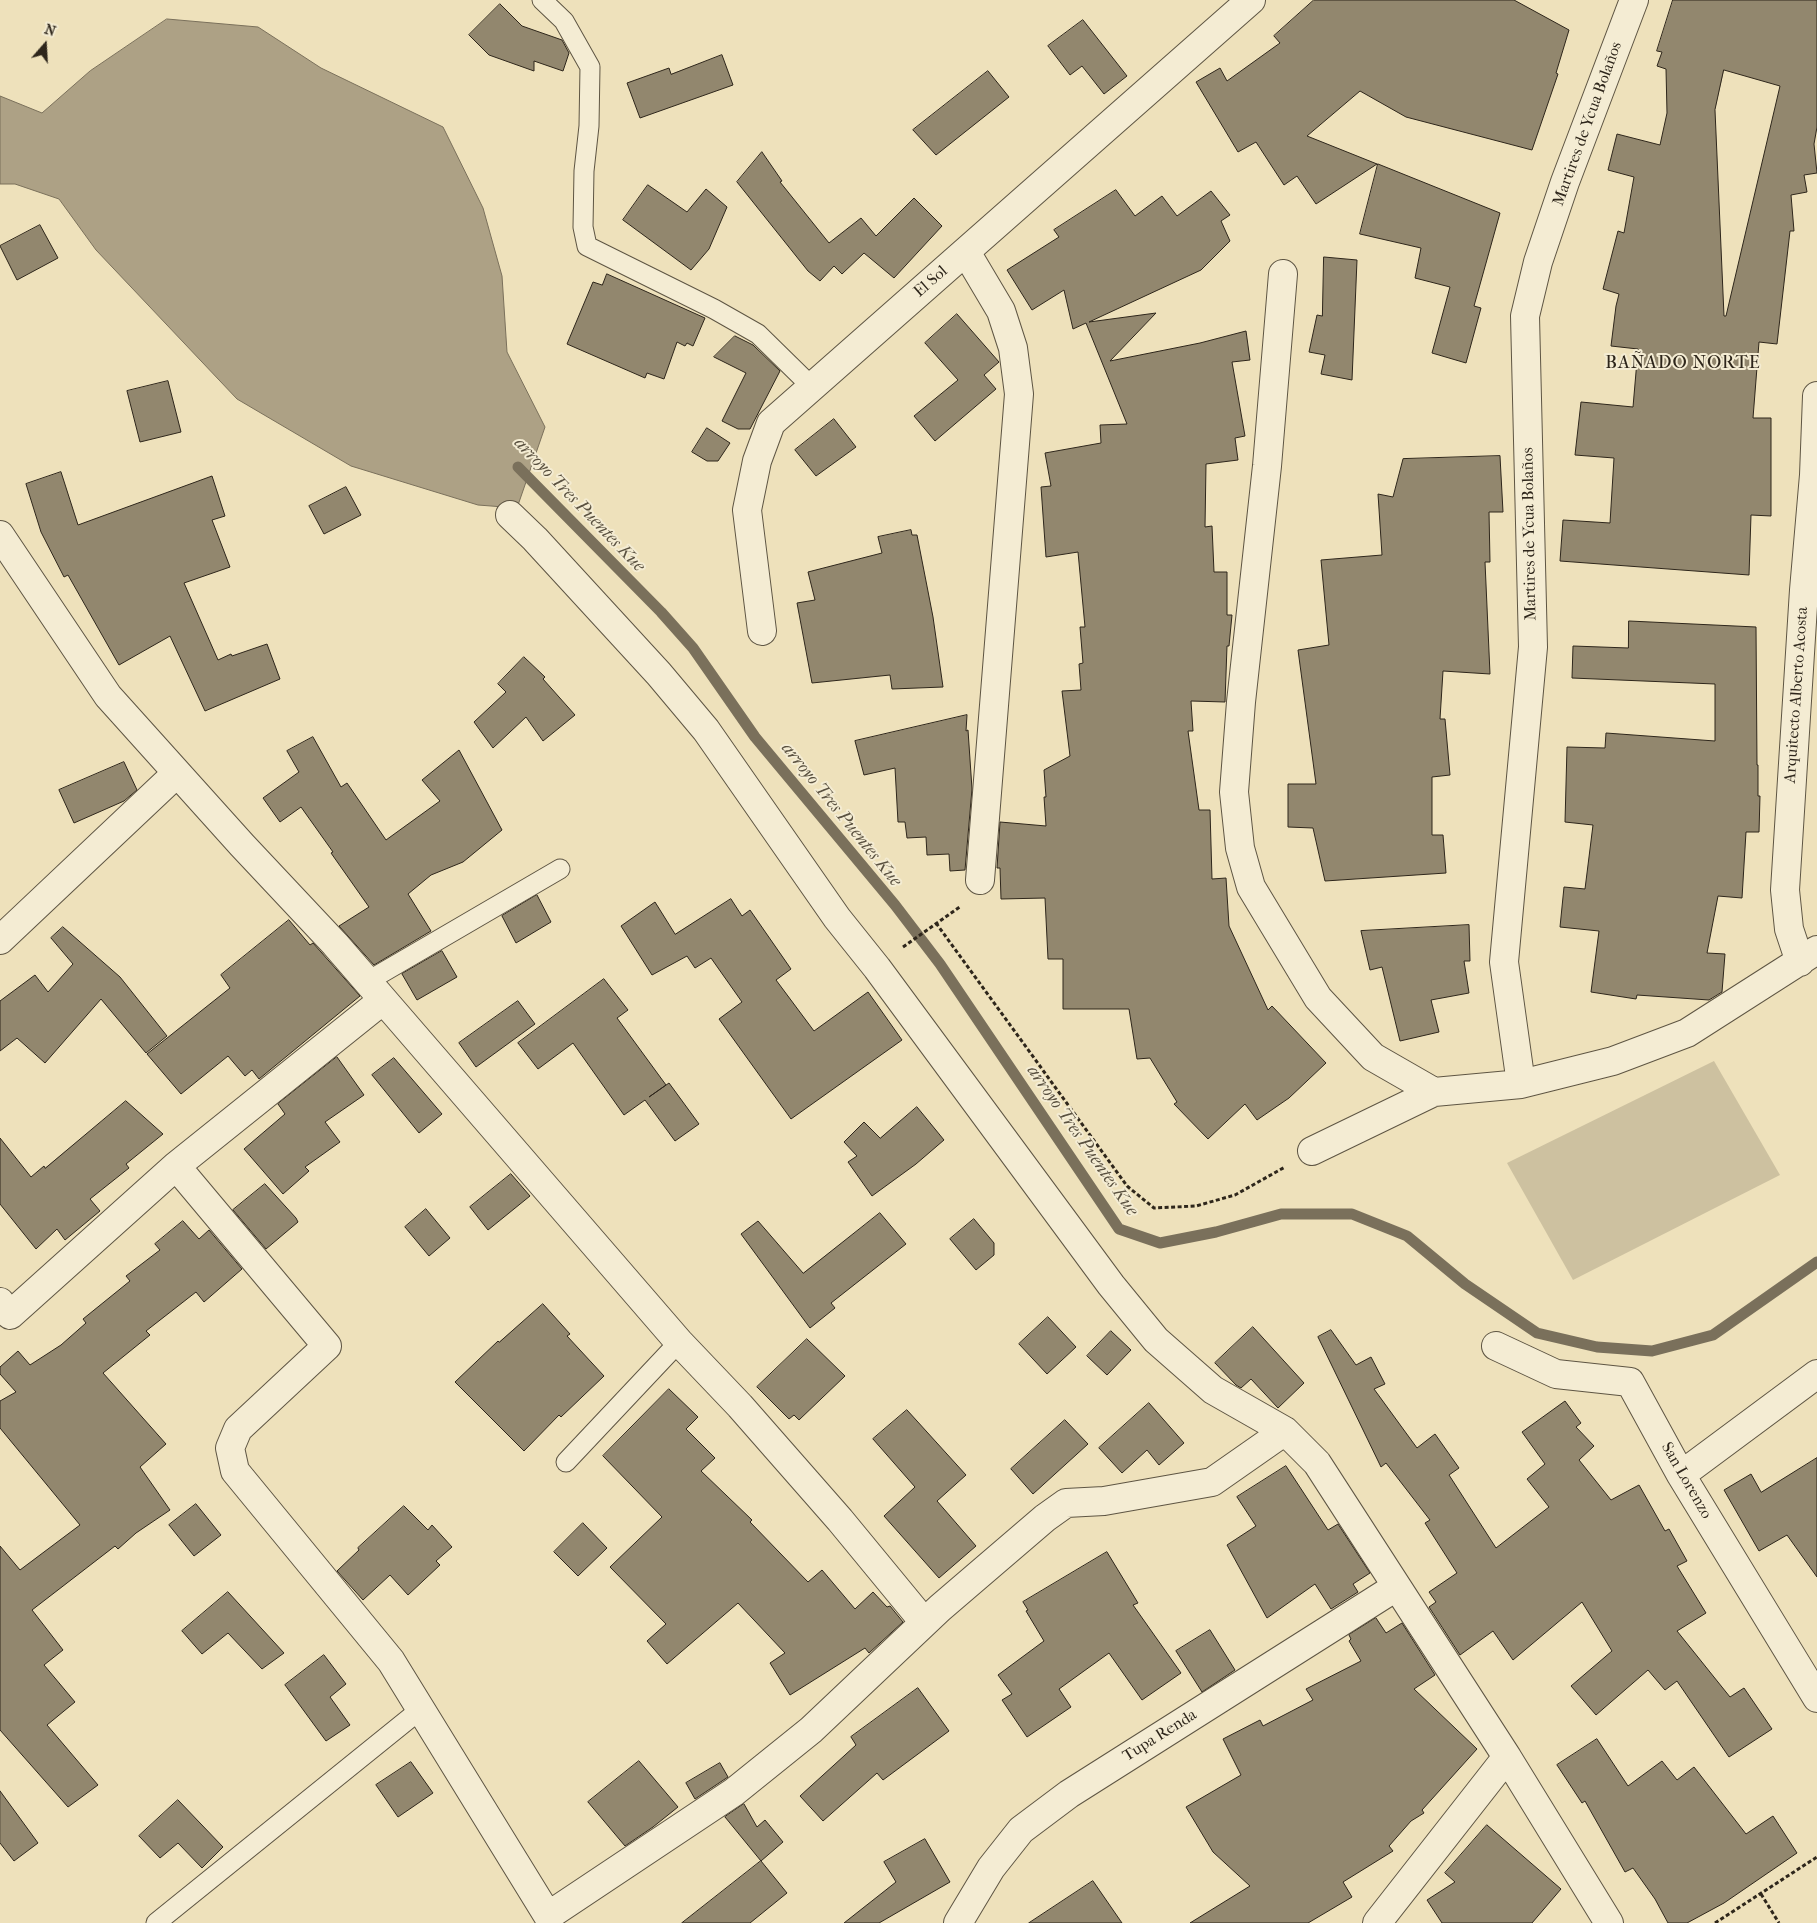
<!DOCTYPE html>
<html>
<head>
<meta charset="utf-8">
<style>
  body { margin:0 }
  #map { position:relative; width:1817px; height:1923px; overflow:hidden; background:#eee1bb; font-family:"IM FELL French Canon",serif }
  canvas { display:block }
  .north { position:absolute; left:20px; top:20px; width:50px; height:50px; -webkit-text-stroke:4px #f4ecd3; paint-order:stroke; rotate:19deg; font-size:14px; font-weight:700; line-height:20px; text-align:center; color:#2e261b }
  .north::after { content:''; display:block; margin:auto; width:18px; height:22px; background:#2e261b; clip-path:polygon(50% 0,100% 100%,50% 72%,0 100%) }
</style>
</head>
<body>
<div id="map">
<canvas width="1817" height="1923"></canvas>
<div class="north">N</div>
</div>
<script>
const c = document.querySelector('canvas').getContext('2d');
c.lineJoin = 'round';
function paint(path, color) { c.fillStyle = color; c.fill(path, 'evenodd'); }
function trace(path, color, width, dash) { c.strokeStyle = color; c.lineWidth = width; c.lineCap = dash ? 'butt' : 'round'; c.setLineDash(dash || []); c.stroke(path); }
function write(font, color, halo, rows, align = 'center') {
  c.font = font + ' "IM FELL French Canon",serif'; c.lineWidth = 4; c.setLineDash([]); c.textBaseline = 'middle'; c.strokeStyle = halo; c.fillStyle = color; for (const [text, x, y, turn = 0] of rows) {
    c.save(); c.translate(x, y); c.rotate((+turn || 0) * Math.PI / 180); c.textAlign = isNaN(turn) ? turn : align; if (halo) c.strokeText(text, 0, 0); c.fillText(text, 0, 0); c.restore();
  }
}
const green = new Path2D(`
  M 1714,1061 L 1780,1175 L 1573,1280 L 1507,1163 Z`);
const water = new Path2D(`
  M 167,19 L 258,27 L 321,68 L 443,127 L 483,208 L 502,276 L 507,352 L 545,427 L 517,508 L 478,505 L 351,466 L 237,399 L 96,250 L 59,199 L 15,184 L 0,184 L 0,96 L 42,113 L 90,71 Z`);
const stream = new Path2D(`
  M 518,467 L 661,612 L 693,648 L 755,737 L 895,905 L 940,964 L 1119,1229 L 1160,1243 L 1216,1232 L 1281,1214 L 1352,1214 L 1407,1236 L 1465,1284 L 1537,1333 L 1597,1347 L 1652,1351 L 1713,1335 L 1817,1262`);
const building = new Path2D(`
  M 1314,0 L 1514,0 L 1569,30 L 1556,73 L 1558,74 L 1532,150 L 1406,117 L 1360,91 L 1307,136 L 1377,164 L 1316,204 L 1297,176 L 1284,185 L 1256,142 L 1238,152 L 1196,82 L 1220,68 L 1227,81 L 1280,43 L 1274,36 Z
  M 1673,0 L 1817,0 L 1817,127 L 1814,144 L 1817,173 L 1804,175 L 1807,192 L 1791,195 L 1794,231 L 1790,231 L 1777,344 L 1759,342 L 1753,418 L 1771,418 L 1771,516 L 1751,515 L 1749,575 L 1560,561 L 1563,520 L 1610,523 L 1614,458 L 1575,455 L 1581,402 L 1633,407 L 1638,349 L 1611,346 L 1616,306 L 1619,294 L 1603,289 L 1618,231 L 1624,233 L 1634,177 L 1608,170 L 1617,134 L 1660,145 L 1667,113 L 1666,69 L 1657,66 L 1662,52 L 1657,51 ZM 1724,70 L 1780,86 L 1726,316 L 1724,316 L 1715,110 Z
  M 500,4 L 522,26 L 562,40 L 569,53 L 563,71 L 534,61 L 534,71 L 489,55 L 469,35 Z
  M 1083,20 L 1127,76 L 1104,94 L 1082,66 L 1070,75 L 1048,46 Z
  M 722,55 L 733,85 L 640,118 L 627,83 L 669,68 L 671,74 Z
  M 988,71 L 1009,97 L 936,155 L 913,130 Z
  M 762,152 L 782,181 L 780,182 L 829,243 L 861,218 L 876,236 L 914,198 L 942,226 L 894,278 L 864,253 L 842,274 L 834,266 L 820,281 L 808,271 L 737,182 Z
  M 1378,164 L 1500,213 L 1474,306 L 1481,308 L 1466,363 L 1432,353 L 1450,287 L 1415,278 L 1421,248 L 1360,234 Z
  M 648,185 L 687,212 L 706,189 L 727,207 L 709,249 L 691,270 L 623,220 Z
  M 1116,190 L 1135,216 L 1162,196 L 1177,216 L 1211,191 L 1230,215 L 1221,221 L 1230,241 L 1201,270 L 1089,322 L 1156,313 L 1110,361 L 1200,343 L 1246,331 L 1250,360 L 1232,362 L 1245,436 L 1235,438 L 1238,460 L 1206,464 L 1205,527 L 1212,526 L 1214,572 L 1227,572 L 1227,615 L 1232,615 L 1229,646 L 1227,646 L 1225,702 L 1191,701 L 1193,731 L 1188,731 L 1199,810 L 1210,810 L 1212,879 L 1226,878 L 1229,926 L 1268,1010 L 1272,1006 L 1326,1063 L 1289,1098 L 1257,1120 L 1245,1104 L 1208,1139 L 1174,1104 L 1177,1102 L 1150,1058 L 1137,1059 L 1129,1009 L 1063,1009 L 1063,959 L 1048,959 L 1045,898 L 1001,899 L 1000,868 L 997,868 L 1000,822 L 1046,826 L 1044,797 L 1046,797 L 1044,770 L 1070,756 L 1062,691 L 1081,690 L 1079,664 L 1083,663 L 1080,627 L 1085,627 L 1078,552 L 1046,557 L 1041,487 L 1051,486 L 1045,453 L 1101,443 L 1100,425 L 1127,424 L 1086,323 L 1073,329 L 1064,290 L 1032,310 L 1007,270 L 1059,237 L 1054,230 Z
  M 40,225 L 58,258 L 17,280 L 0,246 Z
  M 1324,257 L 1357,260 L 1352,380 L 1321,374 L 1325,355 L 1309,352 L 1317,315 L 1322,316 Z
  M 607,274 L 705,318 L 693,346 L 687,343 L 685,346 L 677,342 L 664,379 L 647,373 L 645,378 L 567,344 L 593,282 L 602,285 Z
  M 957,314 L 999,362 L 984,375 L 996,389 L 935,441 L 914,416 L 958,380 L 925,343 Z
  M 735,336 L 753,345 L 780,371 L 750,429 L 738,429 L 722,421 L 746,373 L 714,357 Z
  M 168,381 L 181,432 L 140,442 L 127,391 Z
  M 834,419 L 856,447 L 816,476 L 795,450 Z
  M 707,428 L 730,443 L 718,461 L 707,461 L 692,452 Z
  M 1500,456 L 1503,512 L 1489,512 L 1490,562 L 1485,562 L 1490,674 L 1443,671 L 1440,719 L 1445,719 L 1450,775 L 1432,777 L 1432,835 L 1443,835 L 1446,873 L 1325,881 L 1313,828 L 1288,827 L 1288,784 L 1316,784 L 1298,650 L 1329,645 L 1321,560 L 1382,555 L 1378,494 L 1393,497 L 1403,459 Z
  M 61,472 L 78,525 L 212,476 L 225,516 L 212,520 L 230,567 L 184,583 L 218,660 L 231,654 L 232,656 L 267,644 L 280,679 L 205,711 L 170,636 L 119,665 L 68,575 L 64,577 L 41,532 L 26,484 Z
  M 346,487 L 361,515 L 324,534 L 309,506 Z
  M 911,530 L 912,535 L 917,535 L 933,617 L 943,687 L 892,689 L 890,675 L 812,683 L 797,603 L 815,600 L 808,572 L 882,553 L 878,537 Z
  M 1629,621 L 1756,627 L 1757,765 L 1758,765 L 1758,796 L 1760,796 L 1759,832 L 1746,832 L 1742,898 L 1718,896 L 1707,953 L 1725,954 L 1722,992 L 1709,1000 L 1637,995 L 1636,999 L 1591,992 L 1599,931 L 1560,927 L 1564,887 L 1585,889 L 1593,825 L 1565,822 L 1567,747 L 1605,748 L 1606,733 L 1715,741 L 1715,684 L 1572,678 L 1573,646 L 1628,648 Z
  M 524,657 L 545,677 L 543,679 L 575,715 L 543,741 L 526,717 L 493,748 L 474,722 L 506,692 L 498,684 Z
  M 967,715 L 966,731 L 968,730 L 972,789 L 965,870 L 950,871 L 949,854 L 927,855 L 926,837 L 907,838 L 905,822 L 898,822 L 895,768 L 864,775 L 855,741 Z
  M 313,737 L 341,787 L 347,783 L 386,840 L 440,801 L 422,780 L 459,750 L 502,830 L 463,862 L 431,875 L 408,894 L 431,931 L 374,965 L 339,926 L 369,907 L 331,853 L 333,852 L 301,807 L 280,822 L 263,798 L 299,772 L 287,751 Z
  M 124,762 L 137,790 L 124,801 L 74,823 L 59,790 Z
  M 537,895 L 551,922 L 516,943 L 502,916 Z
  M 731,899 L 742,916 L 750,910 L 791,969 L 776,980 L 814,1031 L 868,992 L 902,1040 L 791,1119 L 719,1019 L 742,1002 L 711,958 L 695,968 L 687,956 L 652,975 L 621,926 L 655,902 L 675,934 Z
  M 289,920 L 310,945 L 313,943 L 360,996 L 259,1079 L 252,1070 L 245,1076 L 228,1056 L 181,1094 L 147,1054 L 230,988 L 221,975 Z
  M 1469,925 L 1470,961 L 1464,961 L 1469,993 L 1431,1000 L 1439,1032 L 1400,1041 L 1382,967 L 1370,970 L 1361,931 Z
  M 63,927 L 120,977 L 167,1036 L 146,1053 L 101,999 L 45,1063 L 17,1038 L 0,1051 L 0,1001 L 35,975 L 48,992 L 73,964 L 51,938 Z
  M 442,951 L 457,977 L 417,1000 L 402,974 Z
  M 604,979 L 628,1010 L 617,1018 L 666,1085 L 649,1097 L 669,1083 L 699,1124 L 675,1141 L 645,1100 L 624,1115 L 573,1043 L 538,1069 L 518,1043 Z
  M 518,1001 L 535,1024 L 476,1067 L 459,1043 Z
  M 337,1057 L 364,1095 L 325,1122 L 340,1142 L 305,1167 L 309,1171 L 283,1194 L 244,1149 L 285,1114 L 278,1104 Z
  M 394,1058 L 442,1114 L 419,1133 L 372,1075 Z
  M 126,1101 L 163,1134 L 126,1164 L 129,1168 L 90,1199 L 100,1211 L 65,1240 L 57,1229 L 36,1249 L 0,1204 L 0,1138 L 31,1177 L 44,1166 L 45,1168 Z
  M 917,1107 L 944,1140 L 916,1164 L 872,1196 L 848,1162 L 857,1156 L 844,1142 L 864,1122 L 880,1138 Z
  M 511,1174 L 530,1196 L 488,1230 L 470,1207 Z
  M 265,1184 L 296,1218 L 298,1222 L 266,1249 L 233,1210 Z
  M 426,1209 L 450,1238 L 429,1256 L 405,1227 Z
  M 880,1213 L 906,1244 L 831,1303 L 835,1308 L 810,1328 L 741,1234 L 758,1221 L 803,1273 Z
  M 974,1219 L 994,1243 L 994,1255 L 976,1270 L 950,1239 Z
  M 183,1221 L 199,1239 L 209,1230 L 242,1269 L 204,1302 L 196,1292 L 146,1331 L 150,1335 L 103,1373 L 166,1444 L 140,1467 L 170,1510 L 136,1533 L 118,1549 L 115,1546 L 32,1610 L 63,1650 L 44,1665 L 75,1702 L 47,1725 L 98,1785 L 68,1807 L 0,1730 L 0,1546 L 20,1570 L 80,1525 L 0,1428 L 0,1401 L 16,1392 L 0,1374 L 0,1367 L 18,1351 L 30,1365 L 61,1345 L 86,1323 L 83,1319 L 130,1281 L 126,1276 L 160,1250 L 155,1244 Z
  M 543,1304 L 570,1334 L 567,1336 L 604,1376 L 561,1417 L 559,1415 L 524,1451 L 455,1382 L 498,1341 L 499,1342 Z
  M 1048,1317 L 1076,1347 L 1047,1374 L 1019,1344 Z
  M 1253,1327 L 1304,1383 L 1278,1408 L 1251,1379 L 1241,1388 L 1236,1385 L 1215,1363 Z
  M 1331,1330 L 1356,1365 L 1371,1357 L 1385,1384 L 1374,1389 L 1417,1448 L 1435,1434 L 1459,1468 L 1449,1475 L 1496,1548 L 1549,1507 L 1527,1479 L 1545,1464 L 1522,1432 L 1565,1401 L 1581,1423 L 1576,1427 L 1594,1446 L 1579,1460 L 1611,1500 L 1639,1485 L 1665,1531 L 1669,1529 L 1687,1561 L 1677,1566 L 1706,1613 L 1677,1631 L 1730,1697 L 1744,1688 L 1772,1729 L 1729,1757 L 1677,1681 L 1665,1690 L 1648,1670 L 1596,1715 L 1571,1686 L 1612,1651 L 1582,1602 L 1513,1660 L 1493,1631 L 1460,1655 L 1429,1607 L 1436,1602 L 1429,1592 L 1457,1573 L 1425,1523 L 1430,1520 L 1386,1463 L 1381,1467 L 1318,1337 Z
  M 1111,1331 L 1131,1350 L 1107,1375 L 1087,1356 Z
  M 807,1339 L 845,1376 L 799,1420 L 794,1415 L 789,1419 L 757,1387 Z
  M 669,1389 L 698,1417 L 686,1429 L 715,1458 L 701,1471 L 752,1520 L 750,1522 L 808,1582 L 822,1570 L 855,1609 L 873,1592 L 887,1607 L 890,1606 L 903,1622 L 869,1653 L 865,1648 L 790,1695 L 770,1663 L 785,1653 L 738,1603 L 667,1664 L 647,1641 L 666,1624 L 610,1567 L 662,1517 L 603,1456 Z
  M 1149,1403 L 1184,1443 L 1159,1465 L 1147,1450 L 1122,1473 L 1099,1448 Z
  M 907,1410 L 966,1475 L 937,1501 L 976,1546 L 939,1578 L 884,1516 L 915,1487 L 873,1439 Z
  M 1065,1420 L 1088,1444 L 1033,1494 L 1011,1469 Z
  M 1817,1458 L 1817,1577 L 1787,1535 L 1759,1551 L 1724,1490 L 1751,1474 L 1761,1492 Z
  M 1286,1466 L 1328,1530 L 1338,1524 L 1370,1573 L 1353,1584 L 1358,1592 L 1331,1609 L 1315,1584 L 1267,1618 L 1227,1545 L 1256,1526 L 1237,1497 Z
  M 196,1504 L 221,1535 L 194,1556 L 169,1525 Z
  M 404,1506 L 428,1530 L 432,1525 L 452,1547 L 436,1561 L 440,1565 L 408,1595 L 390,1575 L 363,1600 L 337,1571 L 359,1550 L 358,1548 Z
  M 583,1523 L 607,1548 L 578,1576 L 554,1552 Z
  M 1107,1552 L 1138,1603 L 1133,1605 L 1181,1673 L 1142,1700 L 1109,1653 L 1059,1689 L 1071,1707 L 1027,1737 L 1002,1700 L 1012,1694 L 998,1675 L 1044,1641 L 1026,1611 L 1028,1610 L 1023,1602 Z
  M 228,1592 L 284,1653 L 262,1669 L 228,1633 L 202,1654 L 182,1631 Z
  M 1376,1618 L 1386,1633 L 1402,1623 L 1435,1675 L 1414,1689 L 1477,1749 L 1422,1810 L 1424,1813 L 1411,1821 L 1389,1846 L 1393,1851 L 1343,1882 L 1352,1897 L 1308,1923 L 1190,1923 L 1250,1886 L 1213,1852 L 1186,1807 L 1241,1775 L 1223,1739 L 1260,1720 L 1263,1726 L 1313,1700 L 1306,1689 L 1361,1661 L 1349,1641 L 1351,1639 L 1349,1635 Z
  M 1210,1630 L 1235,1670 L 1202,1692 L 1176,1651 Z
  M 324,1655 L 346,1684 L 330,1697 L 350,1725 L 326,1741 L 285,1685 Z
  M 918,1688 L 949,1731 L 883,1780 L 877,1773 L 823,1821 L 800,1796 L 856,1745 L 851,1737 Z
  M 1597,1739 L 1628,1786 L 1662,1761 L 1677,1780 L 1694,1767 L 1746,1834 L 1773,1816 L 1797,1853 L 1724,1903 L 1687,1923 L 1668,1923 L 1655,1899 L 1633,1868 L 1625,1872 L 1585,1801 L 1582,1803 L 1557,1765 Z
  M 639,1761 L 678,1807 L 653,1827 L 625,1846 L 588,1802 Z
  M 411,1762 L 433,1793 L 398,1817 L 376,1785 Z
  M 720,1763 L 728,1777 L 695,1799 L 686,1783 Z
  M 0,1791 L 38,1843 L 14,1861 L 0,1843 Z
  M 178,1800 L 223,1847 L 202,1868 L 178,1843 L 160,1858 L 139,1836 Z
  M 744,1804 L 757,1827 L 765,1820 L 783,1842 L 761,1861 L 725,1817 Z
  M 1487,1825 L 1561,1889 L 1532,1923 L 1442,1923 L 1427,1900 L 1455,1882 L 1445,1873 Z
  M 925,1839 L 950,1882 L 879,1923 L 844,1923 L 896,1882 L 884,1862 Z
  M 761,1861 L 787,1893 L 750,1923 L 682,1923 Z
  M 1093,1881 L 1122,1923 L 1029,1923 Z`);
const path = new Path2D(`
  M 936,923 L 1127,1186 L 1154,1208 L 1196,1206 L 1235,1195 L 1285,1167
  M 903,947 L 961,906
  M 1761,1894 L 1779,1923
  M 1715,1923 L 1817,1857`);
const service = new Path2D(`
  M 542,0 L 564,21 L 590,67 L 589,126 L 584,171 L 583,227 L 587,246 L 714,309 L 758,334 L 812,387
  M 368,981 L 560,869
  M 566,1462 L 679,1342
  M 156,1923 L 421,1709`);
const minor = new Path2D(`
  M 966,252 L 1001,311 L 1013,348 L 1019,394 L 980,880
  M 1283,274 L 1267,466 L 1241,702 L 1234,792 L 1240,848 L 1251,887 L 1318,998 L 1373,1057 L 1434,1092
  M 510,515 L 535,539 L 659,674 L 706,730 L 837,918 L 877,968 L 1111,1285 L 1156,1340 L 1213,1390 L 1285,1431 L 1317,1463 L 1507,1757 L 1609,1923
  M 0,535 L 108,696 L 242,845 L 335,944 L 679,1342 L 740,1406 L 840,1520 L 924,1622
  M 762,631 L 747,510 L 757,461 L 771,423 L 1251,0
  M 0,940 L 177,773
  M 1800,962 L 1789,929 L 1785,890 L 1804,590 L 1814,475 L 1817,396
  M 1521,1084 L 1504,962 L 1533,647 L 1525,316 L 1538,262 L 1565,182 L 1634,0
  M 1312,1151 L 1434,1092 L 1521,1084 L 1613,1061 L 1687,1033 L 1817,950
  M 176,1166 L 327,1346 L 238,1429 L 230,1448 L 235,1471 L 391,1661 L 548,1916 L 734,1792 L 811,1730 L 940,1608 L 1045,1518 L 1066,1503 L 1104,1501 L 1212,1482 L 1285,1431
  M 0,1302 L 10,1315 L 176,1166 L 383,1000
  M 1496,1346 L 1556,1374 L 1630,1382 L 1681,1475 L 1817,1698
  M 1681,1475 L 1817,1374
  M 958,1923 L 991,1868 L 1021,1830 L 1069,1794 L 1396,1587
  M 1377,1923 L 1507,1757`);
const streetNames = [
  ["Martires de Ycua Bolaños",1588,124,-70],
  ["El Sol",931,282,-41],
  ["Martires de Ycua Bolaños",1530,534,-91],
  ["Arquitecto Alberto Acosta",1797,695,-86],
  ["San Lorenzo",1686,1481,60],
  ["Tupa Renda",1160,1736,-32]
];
const neighbourhoodNames = [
  ["BAÑADO NORTE",1683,364]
];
const waterNames = [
  ["arroyo Tres Puentes Kue",579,505,46],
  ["arroyo Tres Puentes Kue",841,815,51],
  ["arroyo Tres Puentes Kue",1082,1141,55]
];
paint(green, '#cdc1a0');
paint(water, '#ada185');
trace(water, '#7a705b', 1);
trace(stream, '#7a705b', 11);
paint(building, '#92876e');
trace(building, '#2e261b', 1);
trace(service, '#5e5543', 21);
trace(minor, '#5e5543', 30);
trace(path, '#2e261b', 3, [4, 2.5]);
trace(service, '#f4ecd3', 19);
trace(minor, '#f4ecd3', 28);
write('16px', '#2e261b', '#f4ecd3', streetNames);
c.letterSpacing = '1px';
write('18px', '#2e261b', '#f4ecd3', neighbourhoodNames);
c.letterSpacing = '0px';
write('italic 18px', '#5a5140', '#f4ecd3', waterNames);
</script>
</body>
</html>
